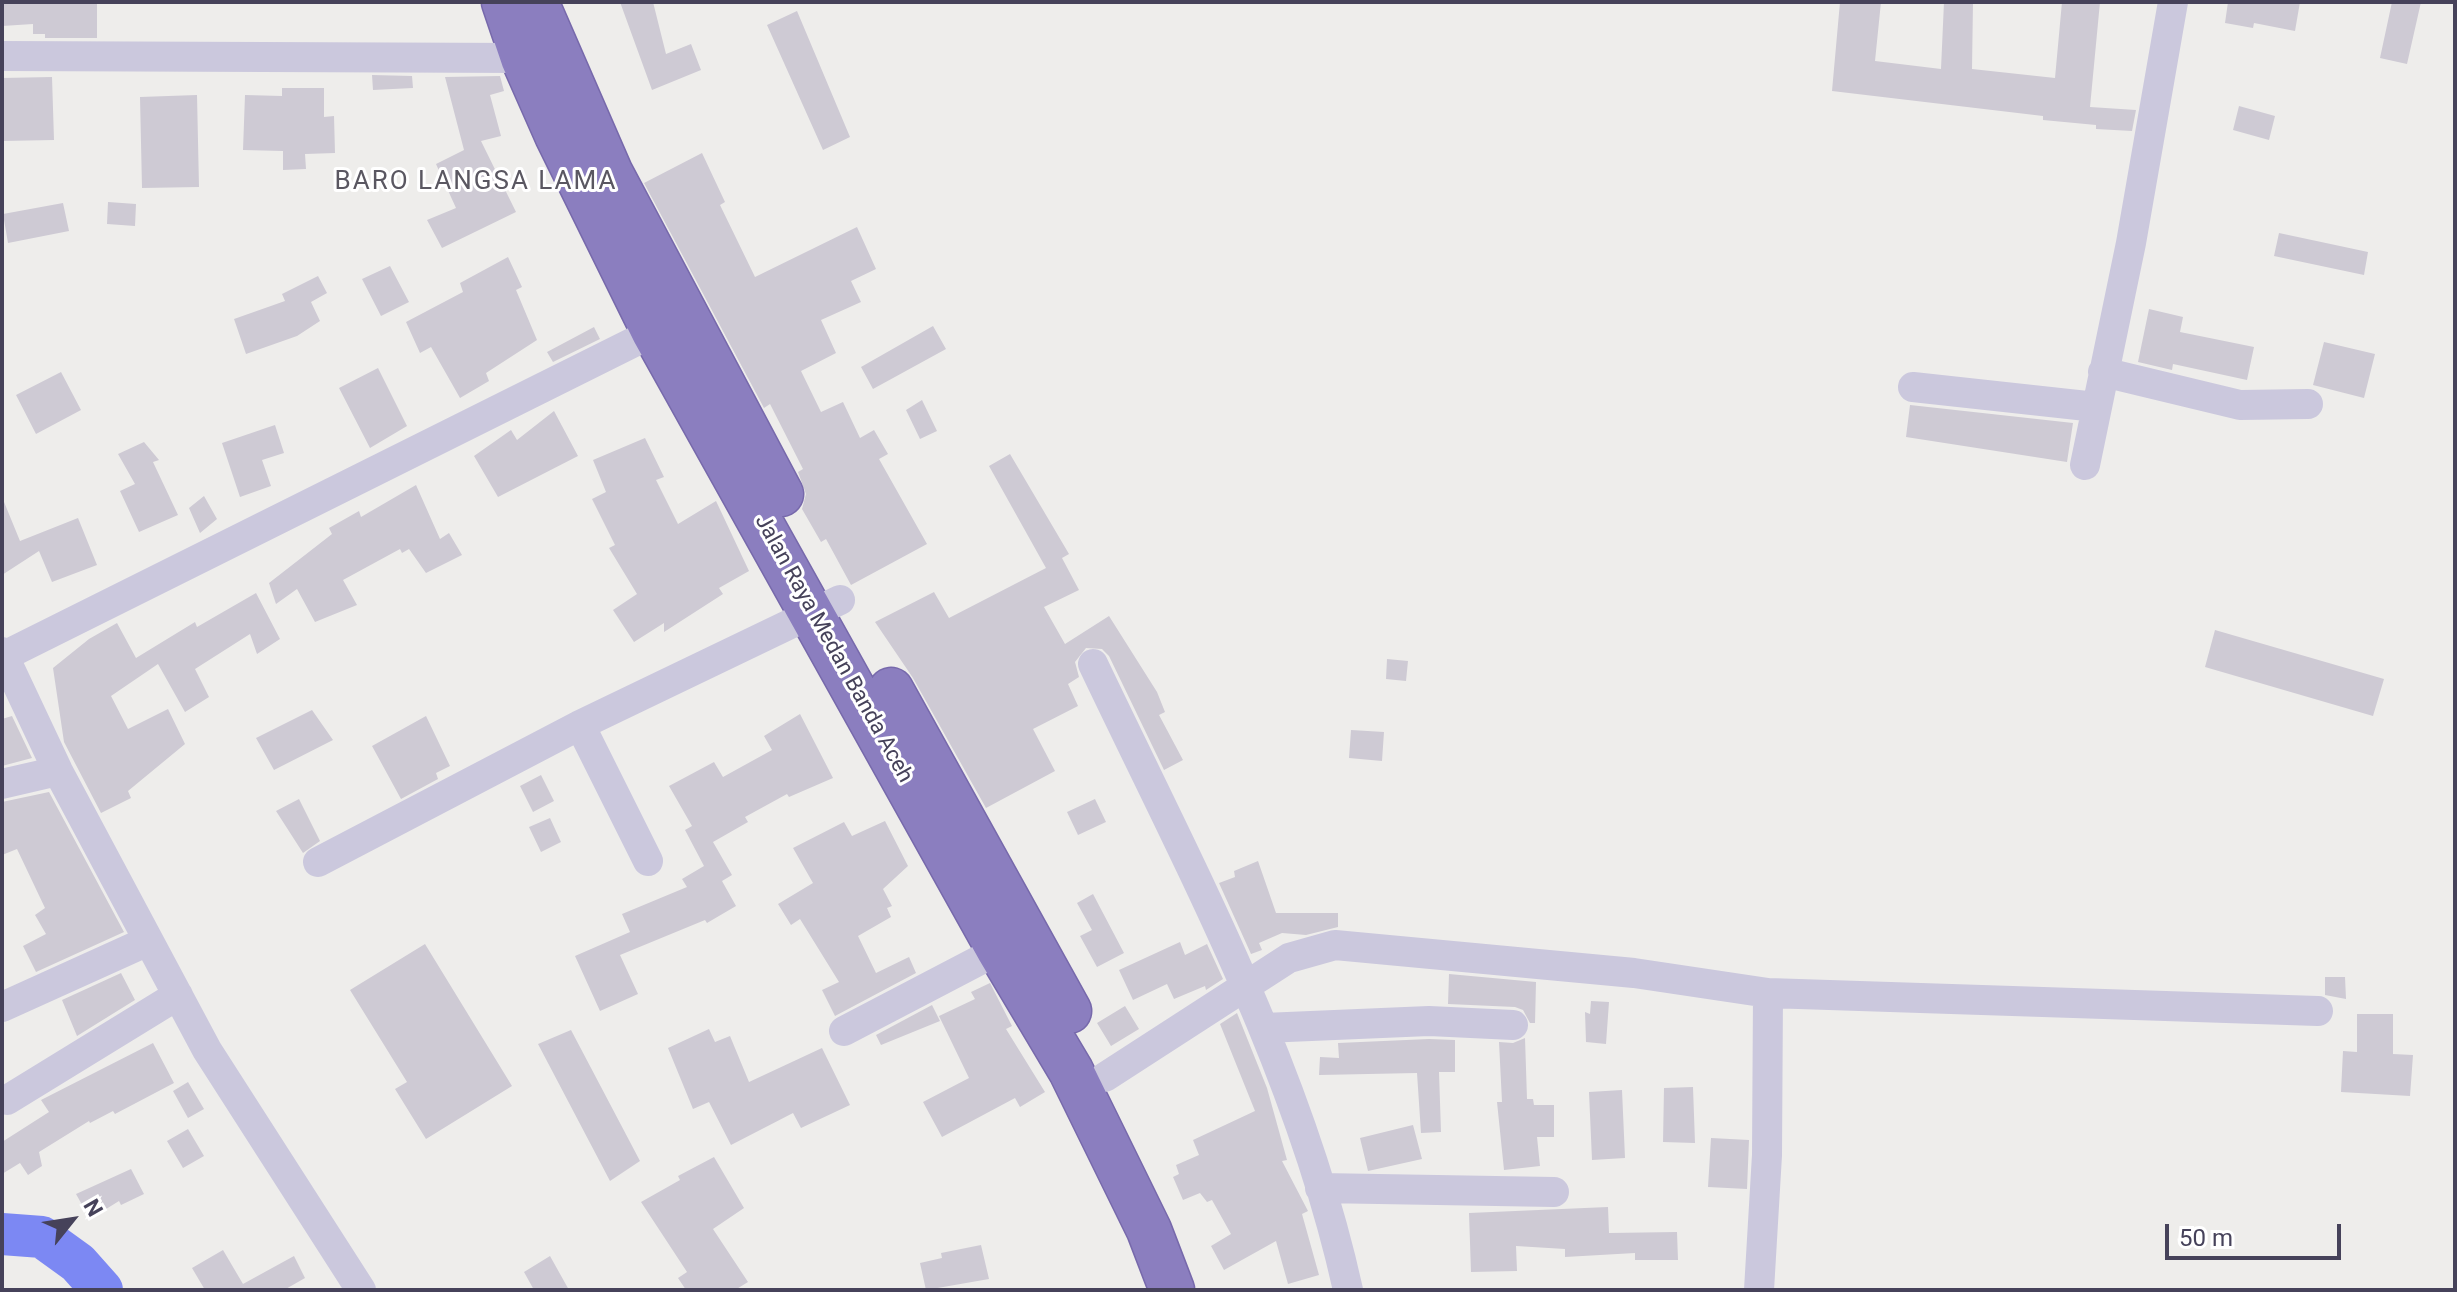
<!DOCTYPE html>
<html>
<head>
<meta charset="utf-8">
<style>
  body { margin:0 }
  #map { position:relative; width:2457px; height:1292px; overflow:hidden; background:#eeedeb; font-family:Roboto,sans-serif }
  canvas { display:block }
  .frame { position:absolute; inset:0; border:4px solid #46425a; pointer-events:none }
  .north { position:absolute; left:32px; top:1180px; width:80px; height:80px; -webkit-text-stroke:6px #fff; paint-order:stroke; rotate:60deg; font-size:22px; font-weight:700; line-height:32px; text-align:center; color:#46425a }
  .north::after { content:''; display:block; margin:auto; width:28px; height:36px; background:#46425a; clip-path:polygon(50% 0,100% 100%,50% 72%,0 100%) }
  .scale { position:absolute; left:2165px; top:1224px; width:176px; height:36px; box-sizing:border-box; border:4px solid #46425a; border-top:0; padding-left:10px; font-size:24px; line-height:28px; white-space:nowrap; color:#46425a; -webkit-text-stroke:6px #fff; paint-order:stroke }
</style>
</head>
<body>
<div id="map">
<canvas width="2457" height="1292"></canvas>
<div class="frame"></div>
<div class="north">N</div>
<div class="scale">50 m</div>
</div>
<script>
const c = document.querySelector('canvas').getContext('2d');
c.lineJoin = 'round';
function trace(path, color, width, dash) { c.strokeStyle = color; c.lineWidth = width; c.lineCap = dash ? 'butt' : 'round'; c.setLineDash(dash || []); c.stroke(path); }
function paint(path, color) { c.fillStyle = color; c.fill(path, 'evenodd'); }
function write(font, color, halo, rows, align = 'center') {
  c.font = font + ' Roboto,sans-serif'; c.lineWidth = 6; c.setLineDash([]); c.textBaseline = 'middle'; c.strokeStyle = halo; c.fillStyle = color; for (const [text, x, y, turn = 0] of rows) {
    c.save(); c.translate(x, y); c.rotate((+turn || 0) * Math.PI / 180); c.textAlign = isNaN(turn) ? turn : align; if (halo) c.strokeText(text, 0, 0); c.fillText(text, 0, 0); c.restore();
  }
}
const river = new Path2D(`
  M 2,1234 L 42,1237 L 78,1263 L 102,1290`);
const building = new Path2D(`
  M 2,2 L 97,2 L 97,38 L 45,38 L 45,34 L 33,34 L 33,24 L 2,26 Z
  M 620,2 L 653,2 L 666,54 L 691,44 L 701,70 L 652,90 Z
  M 1840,2 L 1881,2 L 1875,61 L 1941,69 L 1944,2 L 1973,2 L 1972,69 L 2055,78 L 2062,2 L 2100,2 L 2090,107 L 2136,110 L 2132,131 L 2096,129 L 2096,125 L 2043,120 L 2043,116 L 1832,91 Z
  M 2228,2 L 2300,2 L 2295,31 L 2254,23 L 2253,28 L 2225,23 Z
  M 2392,2 L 2421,2 L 2407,64 L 2380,58 Z
  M 797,11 L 850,137 L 823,150 L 767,25 Z
  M 372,75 L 412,76 L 413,88 L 373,90 Z
  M 500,76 L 504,91 L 490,95 L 501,136 L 481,141 L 516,212 L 442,248 L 427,220 L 456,208 L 436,164 L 464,150 L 445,77 Z
  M 52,77 L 54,140 L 2,141 L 2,78 Z
  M 282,88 L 324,88 L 324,117 L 334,116 L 335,153 L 305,154 L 306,169 L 283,170 L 283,151 L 243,150 L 245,95 L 282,96 Z
  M 197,95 L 199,187 L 142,188 L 140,97 Z
  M 2239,106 L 2275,116 L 2269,140 L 2233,130 Z
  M 702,153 L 725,202 L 720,205 L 755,277 L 857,227 L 876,269 L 851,281 L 861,302 L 821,320 L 836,353 L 801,371 L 821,412 L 843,402 L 860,438 L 874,430 L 888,454 L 879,459 L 927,544 L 851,585 L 826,539 L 821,542 L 802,509 L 806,494 L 798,472 L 803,469 L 770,404 L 764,408 L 644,183 Z
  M 108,202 L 136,204 L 135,226 L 107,224 Z
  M 63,203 L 69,231 L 8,243 L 3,214 Z
  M 2279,233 L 2368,252 L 2364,275 L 2274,256 Z
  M 508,257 L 522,287 L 516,290 L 537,340 L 486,373 L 489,381 L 460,398 L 431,347 L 420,353 L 406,322 L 463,292 L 460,283 Z
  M 390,266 L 409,302 L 381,316 L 362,279 Z
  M 318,276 L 327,293 L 311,302 L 320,321 L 297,336 L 246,354 L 234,319 L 285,301 L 282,294 Z
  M 2149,309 L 2183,317 L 2180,332 L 2254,347 L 2247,380 L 2173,364 L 2172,370 L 2138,362 Z
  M 933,326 L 946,349 L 873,389 L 861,367 Z
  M 594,327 L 600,339 L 553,362 L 547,352 Z
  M 2324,342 L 2375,354 L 2364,398 L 2313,385 Z
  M 378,368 L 407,426 L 370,448 L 339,388 Z
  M 61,372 L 81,410 L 36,434 L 16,395 Z
  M 922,400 L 937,431 L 920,439 L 906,410 Z
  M 1910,405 L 2073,423 L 2067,462 L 1906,437 Z
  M 554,411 L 578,456 L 498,497 L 474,456 L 511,430 L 517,440 Z
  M 275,425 L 284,453 L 262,460 L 271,486 L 240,497 L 222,443 Z
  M 645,438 L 664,477 L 656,480 L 678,524 L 716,501 L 749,571 L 719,588 L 723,594 L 664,632 L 664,623 L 634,642 L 613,610 L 637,594 L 609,548 L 615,545 L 592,499 L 606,492 L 593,460 Z
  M 144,442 L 159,460 L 153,462 L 178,515 L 139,532 L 120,491 L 135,484 L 118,454 Z
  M 1010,454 L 1069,554 L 1062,558 L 1079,590 L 1044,607 L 1065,644 L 1109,616 L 1157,692 L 1165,712 L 1159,715 L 1183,760 L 1164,770 L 1109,656 L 1102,649 L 1086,648 L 1075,662 L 1079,677 L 1068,684 L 1078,706 L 1033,729 L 1055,771 L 986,808 L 913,678 L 875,622 L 934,592 L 949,618 L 1046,568 L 989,466 Z
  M 416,485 L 440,539 L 449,533 L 462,555 L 426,573 L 409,549 L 402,553 L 400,549 L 343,580 L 357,605 L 315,622 L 297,589 L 276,604 L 269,583 L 332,534 L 329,528 L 359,511 L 361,517 Z
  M 204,496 L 217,519 L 200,533 L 189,508 Z
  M 2,497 L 20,541 L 78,518 L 97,565 L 52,582 L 39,551 L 2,575 Z
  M 256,593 L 280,639 L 257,654 L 250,634 L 195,669 L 209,697 L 185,712 L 158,664 L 111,696 L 128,729 L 168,709 L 185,744 L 128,791 L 131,798 L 101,813 L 64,742 L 53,668 L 89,639 L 117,623 L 136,658 L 195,622 L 197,627 Z
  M 2215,630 L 2384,679 L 2373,716 L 2205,667 Z
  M 1387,659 L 1408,661 L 1406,681 L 1386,679 Z
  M 312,710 L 333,740 L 274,770 L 256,738 Z
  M 800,714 L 833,778 L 789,797 L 787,794 L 745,817 L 748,822 L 713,842 L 732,875 L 722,881 L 736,906 L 707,923 L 705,920 L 620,955 L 638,994 L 600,1011 L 575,956 L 630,932 L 622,914 L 687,887 L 682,879 L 704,866 L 685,830 L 692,826 L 669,786 L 714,762 L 723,777 L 772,750 L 764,736 Z
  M 12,716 L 32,758 L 2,766 L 2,719 Z
  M 426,716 L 450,766 L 436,773 L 438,779 L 401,799 L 372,746 Z
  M 1351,730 L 1384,732 L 1382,761 L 1349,758 Z
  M 541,775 L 554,801 L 533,812 L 520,786 Z
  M 49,792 L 124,932 L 36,972 L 23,946 L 46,934 L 35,915 L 45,908 L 17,849 L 2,855 L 2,802 Z
  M 299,799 L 320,841 L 303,853 L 276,811 Z
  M 1095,799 L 1106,822 L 1078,835 L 1067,812 Z
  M 550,818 L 561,842 L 541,852 L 529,827 Z
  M 885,821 L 908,866 L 883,889 L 892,906 L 887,908 L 891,917 L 858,936 L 876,973 L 909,957 L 916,973 L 835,1016 L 822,990 L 839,982 L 800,919 L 791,925 L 778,904 L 813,883 L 793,848 L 844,822 L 852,836 Z
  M 1258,861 L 1276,913 L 1338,913 L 1338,927 L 1306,935 L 1282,933 L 1259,943 L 1262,950 L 1251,954 L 1219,883 L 1235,877 L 1234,871 Z
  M 1093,894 L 1124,953 L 1097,967 L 1080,936 L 1092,930 L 1077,903 Z
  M 1180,942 L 1185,955 L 1207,944 L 1223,979 L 1206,990 L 1205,986 L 1174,999 L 1167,984 L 1133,1000 L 1119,970 Z
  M 425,944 L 512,1086 L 426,1139 L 395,1089 L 407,1082 L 350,990 Z
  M 121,973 L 135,1000 L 77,1036 L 62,1000 Z
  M 1449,974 L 1536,982 L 1535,1023 L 1530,1023 L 1523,1010 L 1515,1007 L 1448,1004 Z
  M 2325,977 L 2345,977 L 2346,999 L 2325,995 Z
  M 990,983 L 1012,1026 L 1006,1029 L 1045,1092 L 1020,1107 L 1015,1098 L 942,1137 L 923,1102 L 969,1078 L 939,1016 L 975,999 L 971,992 Z
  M 1591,1001 L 1609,1002 L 1606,1044 L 1586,1042 L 1585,1012 L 1590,1014 Z
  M 932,1005 L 940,1021 L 881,1045 L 876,1035 Z
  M 1125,1006 L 1139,1029 L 1111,1046 L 1097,1023 Z
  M 1237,1013 L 1267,1088 L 1287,1160 L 1282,1161 L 1308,1211 L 1302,1214 L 1319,1275 L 1288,1284 L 1276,1241 L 1224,1270 L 1211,1246 L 1231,1234 L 1212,1200 L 1207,1202 L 1200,1193 L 1183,1200 L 1173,1177 L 1179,1174 L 1176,1165 L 1199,1155 L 1193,1140 L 1255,1111 L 1220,1024 Z
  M 2357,1014 L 2393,1014 L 2393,1054 L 2413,1055 L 2410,1096 L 2341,1092 L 2343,1051 L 2357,1052 Z
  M 709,1029 L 715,1042 L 730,1036 L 749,1082 L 822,1048 L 850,1105 L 801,1128 L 793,1113 L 731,1145 L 709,1102 L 693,1109 L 668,1048 Z
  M 571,1030 L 640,1161 L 610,1181 L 538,1044 Z
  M 1525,1038 L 1527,1099 L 1533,1099 L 1534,1105 L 1554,1105 L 1554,1137 L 1537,1137 L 1540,1166 L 1504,1170 L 1497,1102 L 1502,1102 L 1499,1042 L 1513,1043 Z
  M 1429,1039 L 1455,1040 L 1455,1072 L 1439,1072 L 1441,1132 L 1421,1133 L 1417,1073 L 1319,1075 L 1320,1057 L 1339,1058 L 1338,1043 Z
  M 153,1043 L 174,1083 L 115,1114 L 113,1111 L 90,1123 L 89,1121 L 39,1152 L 42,1166 L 28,1175 L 20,1163 L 2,1174 L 2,1142 L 49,1112 L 41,1100 Z
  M 188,1082 L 204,1109 L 188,1118 L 173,1091 Z
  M 1693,1087 L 1695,1143 L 1663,1142 L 1664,1088 Z
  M 1622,1090 L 1625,1158 L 1592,1160 L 1589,1092 Z
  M 1413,1125 L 1422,1159 L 1368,1171 L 1360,1138 Z
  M 188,1129 L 204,1156 L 183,1168 L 167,1141 Z
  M 1711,1138 L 1749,1140 L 1747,1189 L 1708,1187 Z
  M 714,1157 L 744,1208 L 713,1229 L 748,1282 L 735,1290 L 686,1290 L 678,1278 L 687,1272 L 641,1202 L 680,1180 L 678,1176 Z
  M 131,1169 L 144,1194 L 121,1205 L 119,1201 L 90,1219 L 76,1194 Z
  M 1608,1207 L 1609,1233 L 1677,1232 L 1678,1260 L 1635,1260 L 1635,1253 L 1565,1257 L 1565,1249 L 1516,1246 L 1517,1271 L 1471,1272 L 1469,1213 Z
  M 981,1245 L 989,1279 L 926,1290 L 920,1263 L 942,1258 L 941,1253 Z
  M 223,1250 L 243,1284 L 232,1290 L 205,1290 L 192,1268 Z
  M 294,1256 L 305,1278 L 284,1290 L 232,1290 Z
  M 550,1256 L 569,1290 L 534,1290 L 524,1272 Z`);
const minor = new Path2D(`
  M 2,56 L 523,58
  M 2103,372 L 2240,405 L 2308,404
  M 1913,387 L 2096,407
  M 2085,465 L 2131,243 L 2173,2
  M 2,652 L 58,771 L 207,1050 L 361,1290
  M 4,656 L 654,332
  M 1093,664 C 1190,868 1299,1068 1348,1290
  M 580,725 L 648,861
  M 2,784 L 58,771
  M 318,862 L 580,725 L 840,600
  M 2,1007 L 148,941
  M 1264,1028 L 1429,1021 L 1513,1025
  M 844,1031 L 999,950
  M 1105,1077 L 1289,958 L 1335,945 L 1634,973 L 1768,993 L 2318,1011
  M 7,1100 L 178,995
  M 1320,1188 L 1554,1192
  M 1759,1290 L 1767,1155 L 1768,993`);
const highway = new Path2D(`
  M 504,2 L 523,58 L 557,135 L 654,332 L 999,950 L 1071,1071 L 1149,1230 L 1172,1290
  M 536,2 L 610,172 L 781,494
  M 891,690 L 1069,1011`);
const streetNames = [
  ["Jalan Raya Medan Banda Aceh",833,649,61]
];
const quarterNames = [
  ["BARO LANGSA LAMA",476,182]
];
trace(river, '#7c88f3', 42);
paint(building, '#cecad4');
trace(highway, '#7769ab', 47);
trace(minor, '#cbc8dd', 30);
trace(highway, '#8b7ebf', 44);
write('22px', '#46425a', '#fff', streetNames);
c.letterSpacing = '2px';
write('26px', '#5a5761', '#fff', quarterNames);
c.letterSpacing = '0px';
</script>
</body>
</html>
